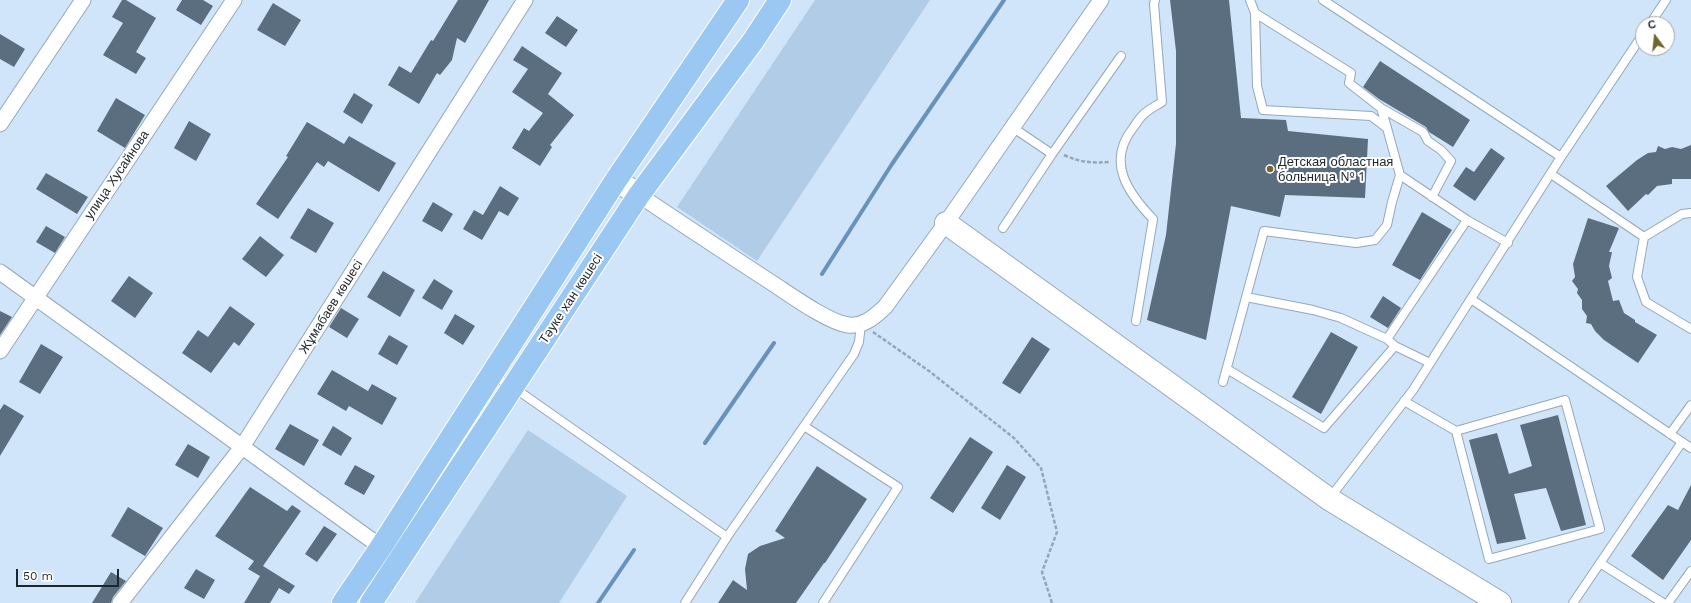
<!DOCTYPE html>
<html>
<head>
<meta charset="utf-8">
<style>
  body { margin:0 }
  #map { position:relative; width:1691px; height:603px; overflow:hidden; background:#d0e5fa; font-family:"Work Sans",sans-serif }
  canvas { display:block }
  .north { position:absolute; left:1635px; top:16px; width:40px; height:40px; box-sizing:border-box; background:#fff; border:1px solid #a5a8ab; border-radius:50%; rotate:345deg; font-size:11px; font-weight:700; line-height:16px; text-align:center; color:#1e262d }
  .north::after { content:''; display:block; margin:auto; width:14px; height:18px; background:#706632; clip-path:polygon(50% 0,100% 100%,50% 72%,0 100%) }
  .scale { position:absolute; left:16px; top:569px; width:103px; height:18px; box-sizing:border-box; border:2px solid #1e262d; border-top:0; padding-left:5px; font-size:12px; line-height:14px; white-space:nowrap; color:#1e262d; -webkit-text-stroke:3px #fff; paint-order:stroke }
</style>
</head>
<body>
<div id="map">
<canvas width="1691" height="603"></canvas>
<div class="north">С</div>
<div class="scale">50 m</div>
</div>
<script>
const c = document.querySelector('canvas').getContext('2d');
c.lineJoin = 'round';
function paint(path, color) { c.fillStyle = color; c.fill(path, 'evenodd'); }
function trace(path, color, width, dash) { c.strokeStyle = color; c.lineWidth = width; c.lineCap = dash ? 'butt' : 'round'; c.setLineDash(dash || []); c.stroke(path); }
function write(font, color, halo, rows, align = 'center') {
  c.font = font + ' "Work Sans",sans-serif'; c.lineWidth = 4; c.setLineDash([]); c.textBaseline = 'middle'; c.strokeStyle = halo; c.fillStyle = color; for (const [text, x, y, turn = 0] of rows) {
    c.save(); c.translate(x, y); c.rotate((+turn || 0) * Math.PI / 180); c.textAlign = isNaN(turn) ? turn : align; if (halo) c.strokeText(text, 0, 0); c.fillText(text, 0, 0); c.restore();
  }
}
const green = new Path2D(`
  M 815,0 L 930,0 L 757,261 L 677,207 Z
  M 528,430 L 627,496 L 559,603 L 415,603 Z`);
const stream = new Path2D(`
  M 822,274 L 892,164 L 1004,0
  M 705,443 L 774,343
  M 598,603 L 634,550`);
const building = new Path2D(`
  M 122,0 L 126,0 L 156,18 L 136,52 L 146,58 L 136,74 L 103,55 L 123,23 L 112,17 Z
  M 182,0 L 203,0 L 213,6 L 201,25 L 176,10 Z
  M 458,0 L 489,0 L 465,43 L 457,38 L 452,60 L 440,75 L 437,73 L 419,104 L 388,85 L 399,66 L 411,73 L 431,40 L 433,41 Z
  M 1170,0 L 1229,0 L 1241,118 L 1286,120 L 1288,131 L 1368,139 L 1365,198 L 1285,195 L 1280,217 L 1231,206 L 1206,340 L 1147,320 L 1166,235 L 1176,144 L 1176,51 Z
  M 273,3 L 301,20 L 285,46 L 257,30 Z
  M 557,16 L 578,30 L 566,47 L 545,33 Z
  M 0,34 L 25,49 L 14,67 L 0,59 Z
  M 522,46 L 562,73 L 548,94 L 574,115 L 550,145 L 552,147 L 540,166 L 512,148 L 524,128 L 529,131 L 543,113 L 512,92 L 528,69 L 513,60 Z
  M 1380,61 L 1470,120 L 1453,147 L 1429,132 L 1426,127 L 1379,99 L 1363,87 Z
  M 354,93 L 373,105 L 362,124 L 343,112 Z
  M 116,98 L 145,115 L 125,148 L 97,131 Z
  M 189,121 L 211,134 L 196,161 L 174,148 Z
  M 307,122 L 344,144 L 349,136 L 396,163 L 379,192 L 328,161 L 324,167 L 317,162 L 278,219 L 256,204 L 288,157 L 286,156 Z
  M 1691,145 L 1691,179 L 1672,179 L 1672,184 L 1657,186 L 1648,195 L 1646,194 L 1628,211 L 1606,186 L 1637,160 L 1648,153 L 1656,152 L 1658,146 L 1665,149 L 1672,147 L 1681,149 Z
  M 1491,148 L 1505,158 L 1475,201 L 1453,186 L 1466,167 L 1474,172 Z
  M 46,173 L 88,197 L 77,214 L 36,189 Z
  M 500,186 L 519,198 L 508,216 L 499,211 L 482,240 L 463,229 L 474,210 L 483,215 Z
  M 433,202 L 453,214 L 442,232 L 422,221 Z
  M 308,208 L 334,223 L 316,253 L 290,238 Z
  M 1422,212 L 1452,230 L 1420,280 L 1392,265 Z
  M 1588,218 L 1619,228 L 1609,252 L 1612,252 L 1609,266 L 1612,278 L 1608,281 L 1613,301 L 1619,300 L 1624,313 L 1635,320 L 1635,322 L 1657,335 L 1638,363 L 1604,340 L 1595,331 L 1591,324 L 1586,323 L 1587,316 L 1582,309 L 1582,300 L 1577,293 L 1578,289 L 1572,281 L 1575,277 L 1573,264 Z
  M 46,226 L 65,237 L 55,253 L 36,242 Z
  M 260,236 L 284,255 L 266,277 L 242,259 Z
  M 383,271 L 415,290 L 400,317 L 367,297 Z
  M 129,276 L 153,293 L 135,318 L 111,301 Z
  M 434,279 L 453,291 L 442,310 L 422,298 Z
  M 1383,296 L 1401,308 L 1388,328 L 1370,317 Z
  M 230,306 L 255,324 L 239,346 L 234,342 L 211,373 L 182,353 L 198,330 L 208,337 Z
  M 341,308 L 359,319 L 347,338 L 329,327 Z
  M 0,311 L 12,317 L 0,335 Z
  M 455,314 L 475,326 L 463,345 L 444,333 Z
  M 1331,332 L 1358,347 L 1321,414 L 1292,397 Z
  M 389,335 L 408,346 L 397,365 L 378,354 Z
  M 1032,337 L 1050,349 L 1020,394 L 1002,383 Z
  M 41,344 L 63,357 L 40,394 L 19,382 Z
  M 332,370 L 368,391 L 372,384 L 397,398 L 382,425 L 349,406 L 346,411 L 317,394 Z
  M 4,404 L 24,416 L 0,456 L 0,410 Z
  M 1558,415 L 1586,525 L 1561,531 L 1546,488 L 1514,494 L 1526,539 L 1497,544 L 1469,440 L 1497,433 L 1509,474 L 1532,466 L 1520,425 Z
  M 290,424 L 319,440 L 304,466 L 275,449 Z
  M 333,426 L 352,438 L 341,456 L 322,445 Z
  M 970,437 L 993,452 L 953,513 L 930,498 Z
  M 188,444 L 210,457 L 198,478 L 175,465 Z
  M 355,465 L 375,476 L 364,495 L 344,484 Z
  M 1007,465 L 1026,477 L 1000,520 L 981,508 Z
  M 817,466 L 867,499 L 825,563 L 824,563 L 796,603 L 718,603 L 733,580 L 747,590 L 745,569 L 748,554 L 760,546 L 785,538 L 775,531 Z
  M 1691,485 L 1691,540 L 1663,580 L 1631,556 L 1668,505 L 1678,510 Z
  M 250,487 L 287,511 L 292,505 L 301,511 L 263,566 L 295,586 L 289,594 L 279,588 L 270,603 L 244,603 L 260,576 L 248,569 L 254,561 L 215,536 Z
  M 128,507 L 163,528 L 145,556 L 111,536 Z
  M 324,526 L 337,534 L 317,562 L 305,554 Z
  M 196,569 L 215,580 L 204,599 L 184,588 Z
  M 111,572 L 126,581 L 113,597 L 111,603 L 92,603 Z`);
const path = new Path2D(`
  M 1064,155 C 1082,163 1092,163 1111,162
  M 873,332 L 929,371 L 1014,438 L 1041,468 L 1057,532 L 1042,572 L 1052,603`);
const lane = new Path2D(`
  M 1250,0 L 1255,13 L 1257,86 L 1263,110 L 1371,116 L 1387,128 L 1400,175 L 1467,220
  M 1323,0 L 1561,157
  M 1255,13 L 1351,73 L 1349,83 L 1381,108 L 1387,128
  M 1650,24 L 1666,0
  M 1381,108 L 1423,132 L 1428,141 L 1441,150 L 1451,161 L 1432,197
  M 1052,154 L 1121,56
  M 1551,174 L 1644,237
  M 1691,213 L 1682,214 L 1644,237 L 1637,277 L 1646,302 L 1691,329
  M 1003,228 L 1052,154 L 1012,127
  M 1246,297 L 1313,310 L 1341,318 L 1387,339
  M 1471,299 L 1691,448
  M 1136,321 L 1153,219 C 1128,193 1106,162 1133,128 C 1136,124 1140,117 1144,114 C 1149,109 1156,106 1162,102 L 1154,4 L 1155,0
  M 1430,363 L 1395,346 L 1387,339 L 1467,220 L 1508,243
  M 1227,369 L 1324,428 L 1395,346
  M 492,375 L 513,387 L 727,537 L 854,354 L 859,342 L 861,324
  M 1223,382 L 1264,231 L 1356,243 L 1375,240 L 1387,225 L 1392,202 L 1400,175
  M 1404,401 L 1456,431 L 1489,559 L 1600,529 L 1565,400 L 1456,431
  M 804,426 L 898,487 L 823,603
  M 1670,434 L 1691,405
  M 1329,499 L 1413,390 L 1561,157 L 1643,34
  M 1600,563 L 1663,603
  M 685,603 L 727,537
  M 1573,603 L 1682,442
  M 1668,603 L 1691,571`);
const street = new Path2D(`
  M 0,124 L 83,0
  M 639,195 C 682,224 726,253 769,281 C 788,293 827,322 848,325 C 864,327 875,316 885,307 L 946,223 L 1101,0
  M 0,272 L 381,547
  M 0,351 L 234,0
  M 120,603 L 242,447 L 525,0`);
const secondary = new Path2D(`
  M 616,180 L 639,195
  M 946,223 L 1329,499 L 1500,603`);
const primary = new Path2D(`
  M 343,603 L 381,547 L 616,180 L 738,0
  M 371,603 L 639,195 L 753,41 L 780,0`);
const markers = [
  [1270,169,4,"#706632"]
];
const poiNames = [
  ["Детская областная",1278,162],
  ["больница № 1",1278,177]
];
const streetNames = [
  ["улица Хусайнова",117,175,-56],
  ["Тәуке хан көшесі",571,299,-57],
  ["Жұмабаев көшесі",331,307,-58]
];
paint(green, '#b0cce7');
trace(stream, '#6692bc', 4);
paint(building, '#5b6e80');
trace(lane, '#94a8bb', 10);
trace(street, '#94a8bb', 17);
trace(secondary, '#94a8bb', 24);
trace(primary, '#fff', 24);
trace(path, '#95a6b6', 2.5, [4, 2]);
trace(lane, '#fff', 8);
trace(street, '#fff', 15);
trace(secondary, '#fff', 22);
trace(primary, '#9ac8f2', 22);
for (const [x, y, r, color] of markers) { const dot = new Path2D(); dot.arc(x, y, r, 0, 2 * Math.PI); c.fillStyle = color; c.fill(dot); trace(dot, '#fff', 1.5); }
write('13px', '#1e262d', '#fff', poiNames, 'left');
write('13px', '#1e262d', '#fff', streetNames);
</script>
</body>
</html>
